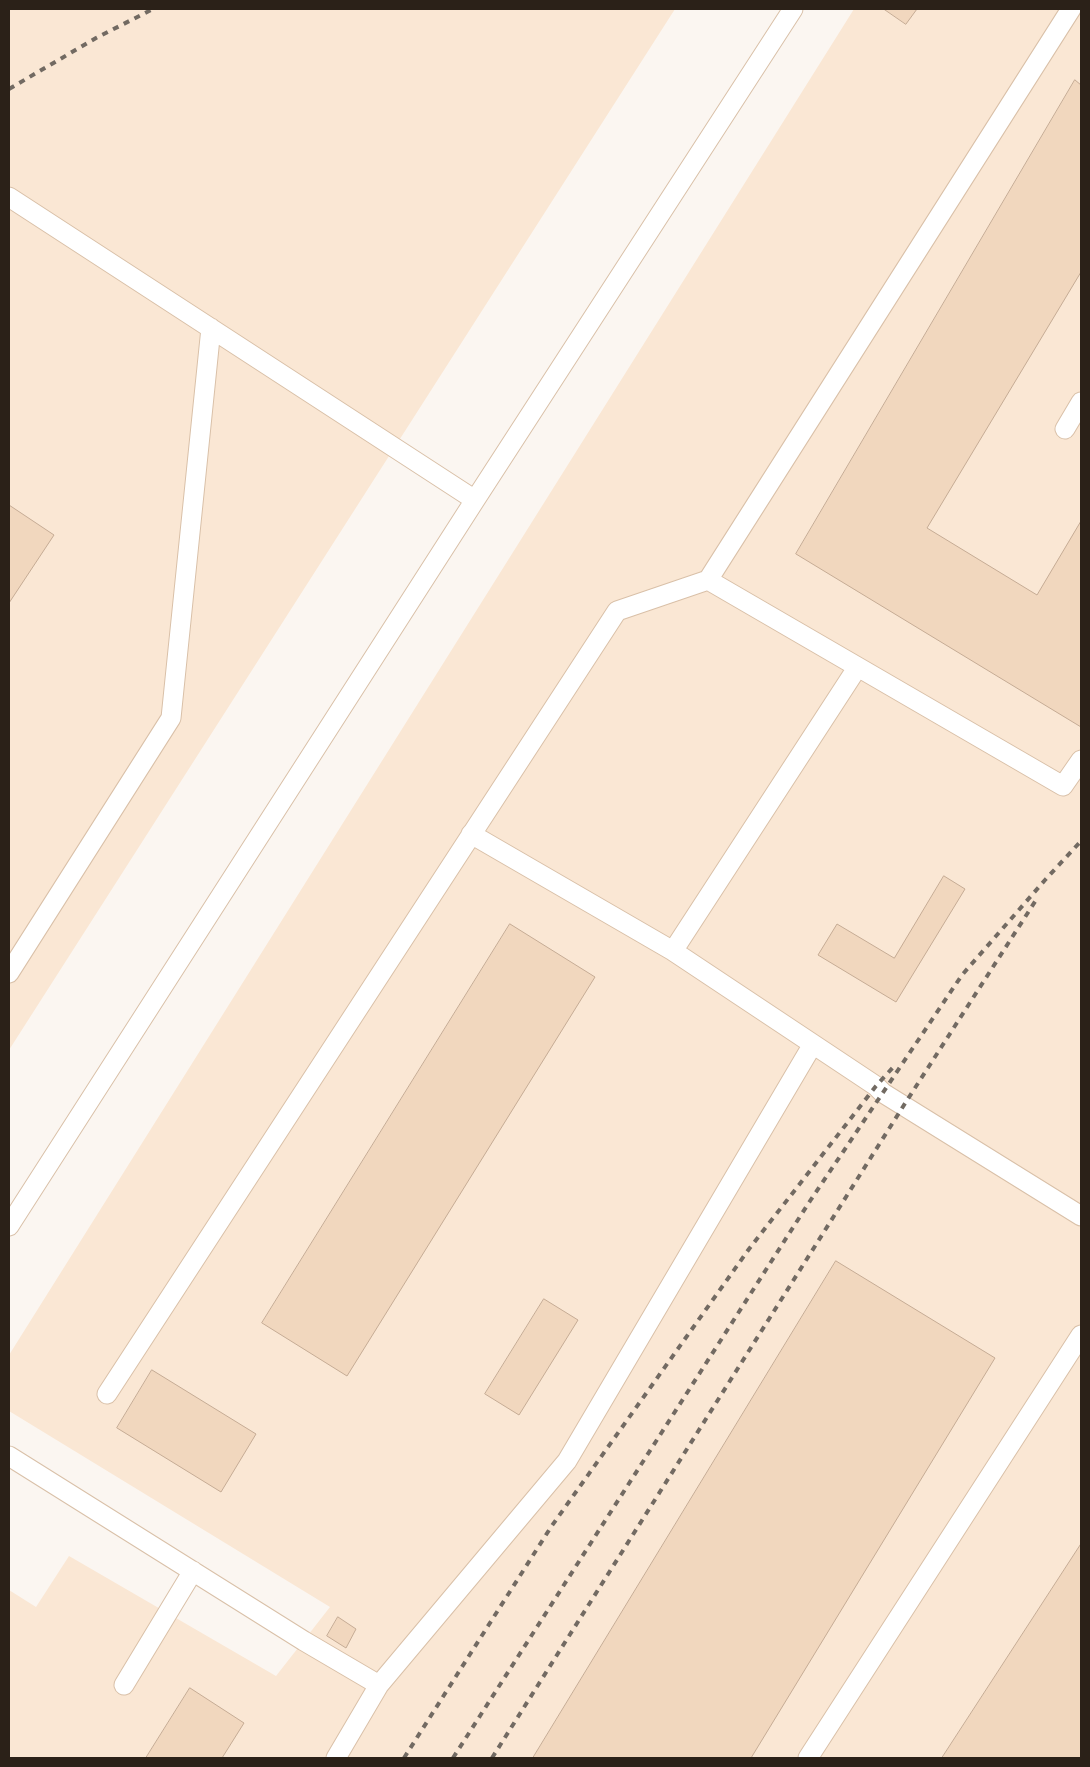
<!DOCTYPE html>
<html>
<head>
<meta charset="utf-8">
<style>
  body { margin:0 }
  #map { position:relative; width:1090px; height:1767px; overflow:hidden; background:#fbf6f1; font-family:Arial,sans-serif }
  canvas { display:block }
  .frame { position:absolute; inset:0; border:10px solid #2b2118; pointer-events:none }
</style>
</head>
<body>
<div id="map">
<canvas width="1090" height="1767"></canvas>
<div class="frame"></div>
</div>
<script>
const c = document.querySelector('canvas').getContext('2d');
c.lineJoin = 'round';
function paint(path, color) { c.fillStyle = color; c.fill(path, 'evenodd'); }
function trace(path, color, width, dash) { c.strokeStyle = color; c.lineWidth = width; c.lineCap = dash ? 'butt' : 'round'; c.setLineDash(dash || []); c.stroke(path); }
const built = new Path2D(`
  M 9,9 L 675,9 L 9,1050 Z
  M 854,9 L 1081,9 L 1081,1758 L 9,1758 L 9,1590 L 36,1607 L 69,1556 L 276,1676 L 330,1607 L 9,1411 L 9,1355 Z`);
const building = new Path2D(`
  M 884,9 L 917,9 L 906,24 Z
  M 1075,80 L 1081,85 L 1081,272 L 927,528 L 1037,595 L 1081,521 L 1081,727 L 796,554 Z
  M 9,505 L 54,535 L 9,603 Z
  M 944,876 L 965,889 L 896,1002 L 818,955 L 837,924 L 894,958 Z
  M 510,924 L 595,977 L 347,1376 L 262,1323 Z
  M 836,1261 L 995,1358 L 751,1758 L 533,1758 Z
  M 544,1299 L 578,1320 L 519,1415 L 485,1394 Z
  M 152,1370 L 256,1434 L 221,1492 L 117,1428 Z
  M 1081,1544 L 1081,1758 L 942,1758 Z
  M 338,1617 L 356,1629 L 346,1648 L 327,1636 Z
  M 190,1688 L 244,1723 L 222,1758 L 146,1758 Z`);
const lane = new Path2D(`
  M 1071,9 L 708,580 L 1063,786 L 1081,760
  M 9,197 L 475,500
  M 1065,429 L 1081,402
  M 471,834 L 673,951 L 876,1086 L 883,1093 L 1081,1216
  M 673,951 L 857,668
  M 9,973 L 171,718 L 211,328
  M 9,1226 L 475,500 L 793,9
  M 107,1394 L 617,611 L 708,580
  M 9,1456 L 304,1641 L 379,1685 L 336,1758
  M 124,1685 L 193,1571
  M 379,1685 L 567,1461 L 813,1044
  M 808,1758 L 1081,1335`);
const rail = new Path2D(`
  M 9,89 L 96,38 L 153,9
  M 404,1758 L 551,1527 L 749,1249 L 876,1086 L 896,1064
  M 453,1758 L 810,1201 L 962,975 L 1045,880 L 1081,841
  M 492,1758 L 904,1105 L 1038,897`);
paint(built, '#fae7d4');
paint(building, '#f1d7be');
trace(building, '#c6ac95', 1);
trace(lane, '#d9c0a8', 21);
trace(lane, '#fff', 19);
trace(rail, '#726a62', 4, [6, 6]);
</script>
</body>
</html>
